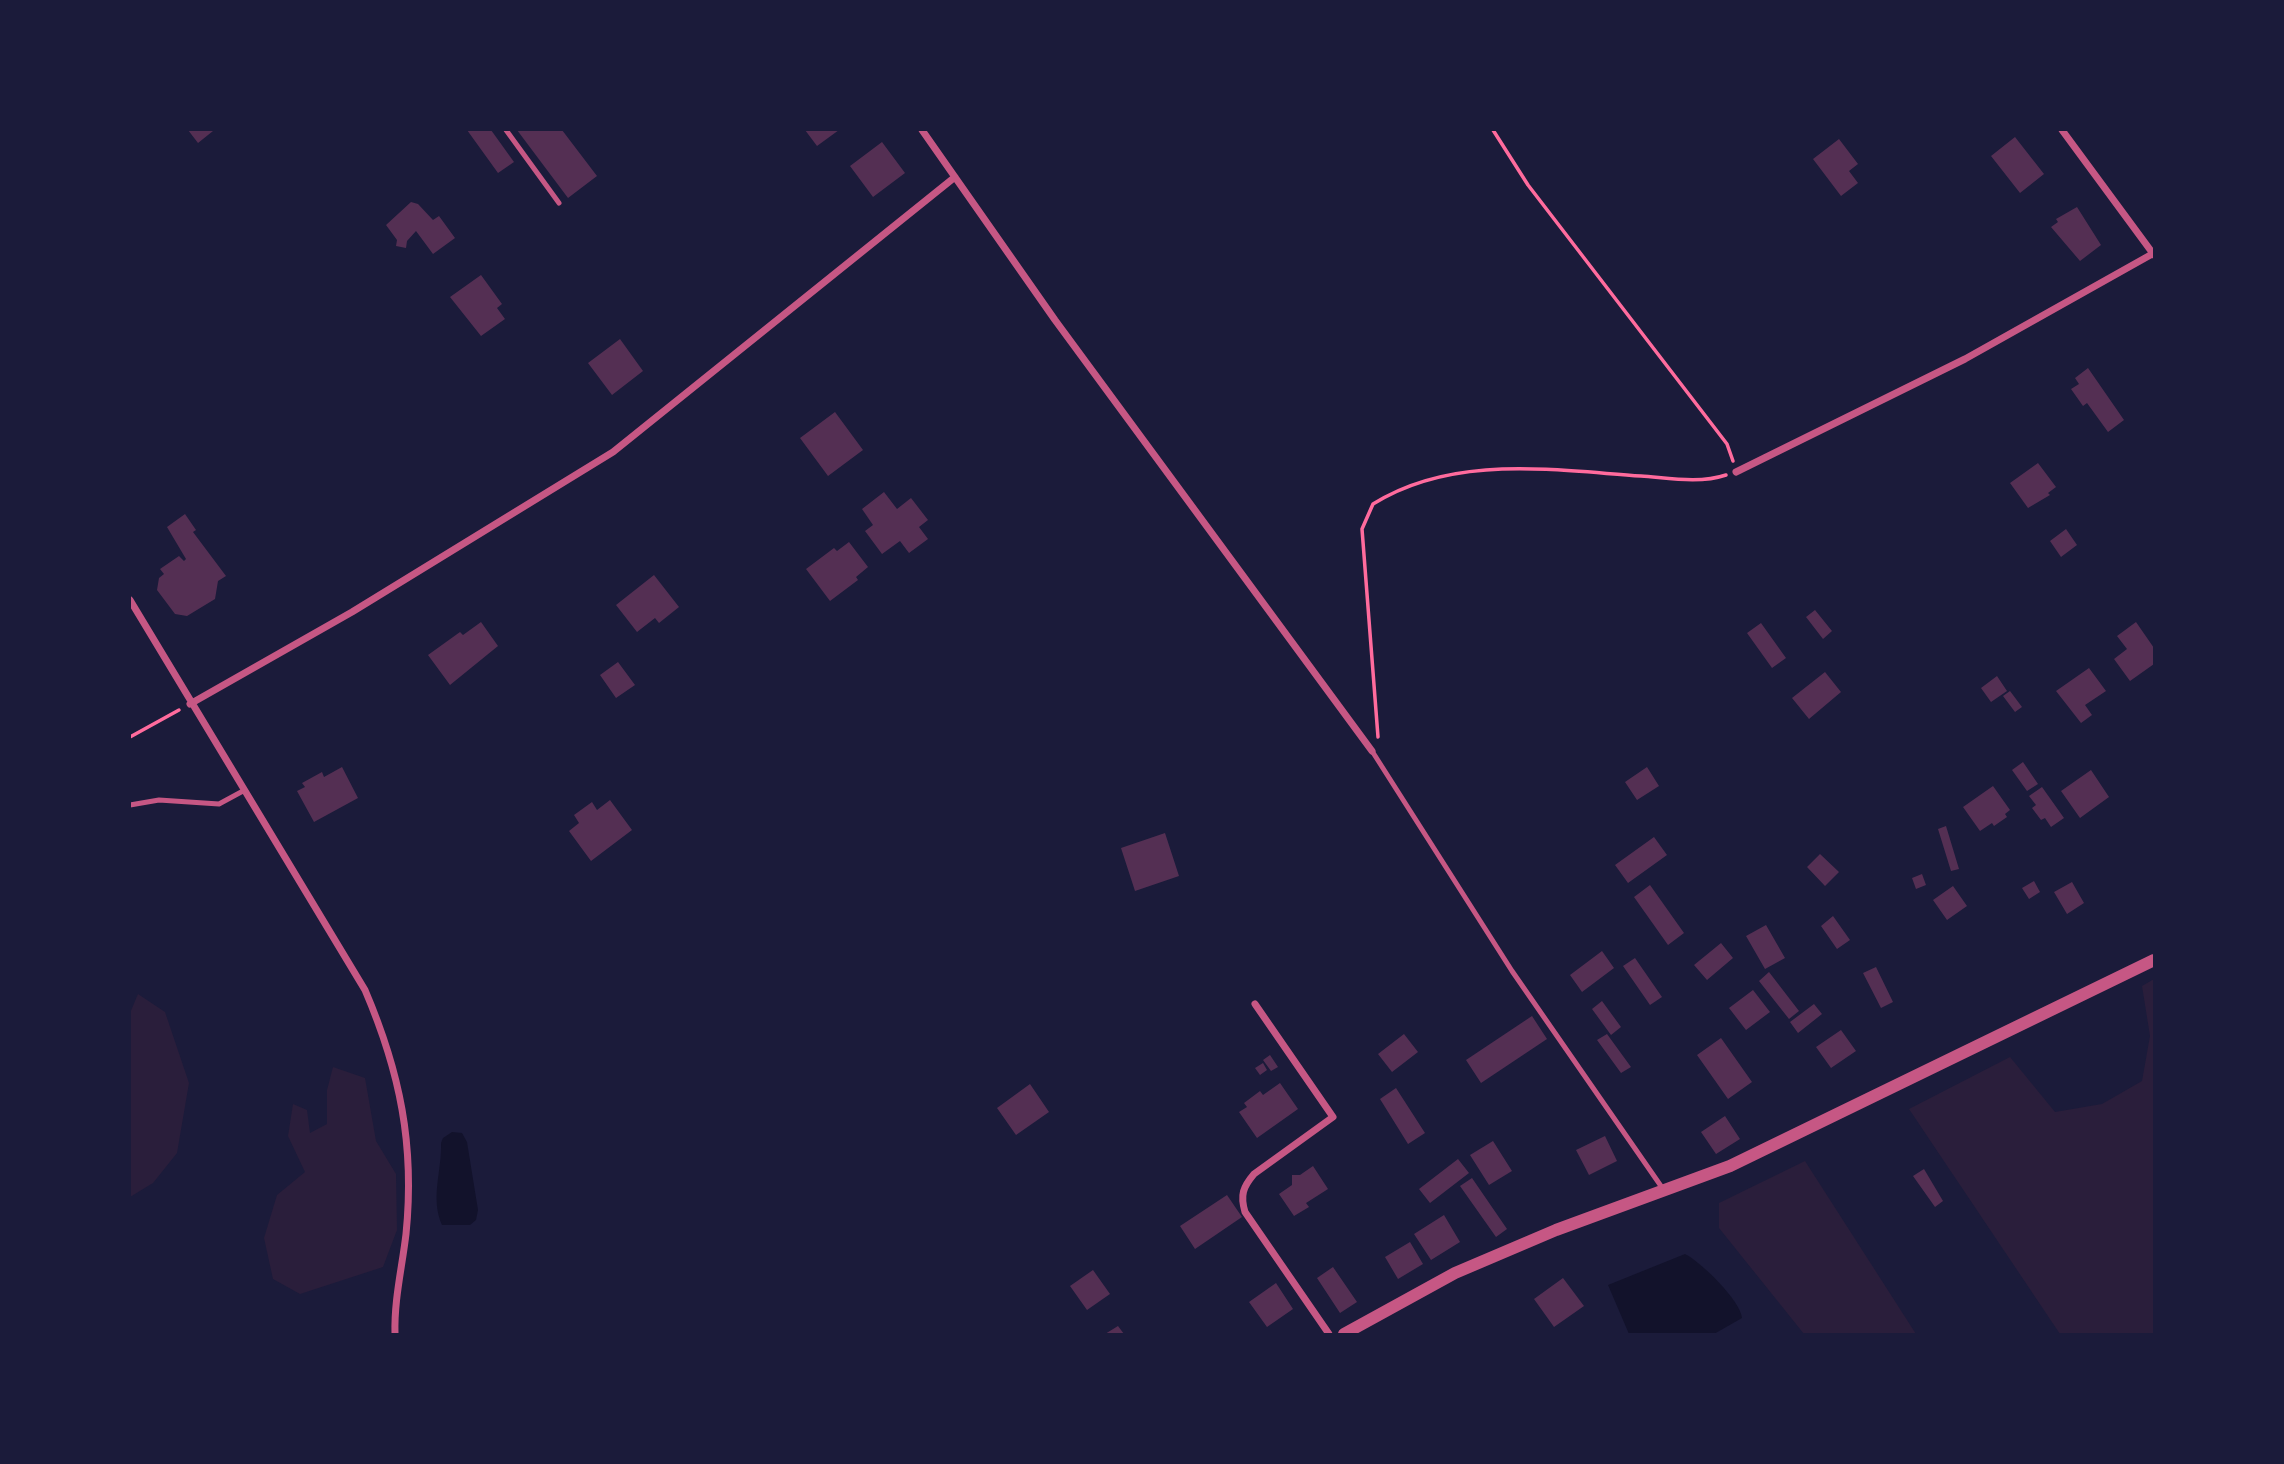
<!DOCTYPE html>
<html>
<head>
<meta charset="utf-8">
<style>
  body { margin:0 }
  #map { position:relative; width:2284px; height:1464px; overflow:hidden; background:#1b1b3a; font-family:Merriweather,serif }
  canvas { display:block }
  .frame { position:absolute; inset:0; border:131px solid #1b1b3a; pointer-events:none }
</style>
</head>
<body>
<div id="map">
<canvas width="2284" height="1464"></canvas>
<div class="frame"></div>
</div>
<script>
const c = document.querySelector('canvas').getContext('2d');
c.lineJoin = 'round';
function paint(path, color) { c.fillStyle = color; c.fill(path, 'evenodd'); }
function trace(path, color, width, dash) { c.strokeStyle = color; c.lineWidth = width; c.lineCap = dash ? 'butt' : 'round'; c.setLineDash(dash || []); c.stroke(path); }
const green = new Path2D(`
  M 2154,979 L 2154,1334 L 2060,1334 L 1909,1109 L 2010,1057 L 2055,1112 L 2102,1104 L 2142,1081 L 2150,1036 L 2142,986 Z
  M 138,994 L 165,1012 L 189,1083 L 177,1153 L 153,1183 L 130,1197 L 130,1013 Z
  M 333,1067 L 365,1078 L 376,1141 L 396,1174 L 397,1230 L 383,1267 L 300,1294 L 273,1279 L 264,1238 L 277,1195 L 305,1172 L 288,1136 L 293,1104 L 307,1110 L 310,1133 L 327,1124 L 327,1090 Z
  M 1805,1161 L 1916,1334 L 1804,1334 L 1719,1228 L 1719,1203 Z`);
const water = new Path2D(`
  M 452,1132 L 462,1133 L 467,1142 L 478,1210 L 476,1220 L 470,1225 L 442,1225 C 430,1198 442,1171 441,1143 L 443,1138 Z
  M 1685,1254 C 1701,1262 1741,1301 1742,1318 L 1714,1334 L 1629,1334 L 1608,1285 Z`);
const building = new Path2D(`
  M 188,130 L 212,130 L 213,131 L 198,143 Z
  M 467,130 L 491,130 L 514,162 L 498,173 Z
  M 517,130 L 562,130 L 597,176 L 568,198 Z
  M 805,130 L 839,130 L 817,146 Z
  M 2015,137 L 2044,174 L 2020,193 L 1991,156 Z
  M 1839,139 L 1858,164 L 1849,171 L 1858,183 L 1841,196 L 1813,159 Z
  M 882,142 L 905,173 L 873,197 L 850,166 Z
  M 411,202 L 418,204 L 433,220 L 439,216 L 455,238 L 433,254 L 416,231 L 407,241 L 406,248 L 396,246 L 397,240 L 386,225 Z
  M 2077,207 L 2101,245 L 2080,261 L 2051,227 L 2058,222 L 2056,219 Z
  M 481,275 L 502,304 L 497,308 L 505,319 L 481,336 L 450,297 Z
  M 620,339 L 643,371 L 612,395 L 588,363 Z
  M 2088,368 L 2124,420 L 2108,432 L 2087,403 L 2083,406 L 2071,389 L 2079,384 L 2075,378 Z
  M 835,412 L 863,450 L 828,476 L 800,438 Z
  M 2038,463 L 2056,487 L 2048,493 L 2050,495 L 2028,508 L 2010,483 Z
  M 884,492 L 897,509 L 911,498 L 928,520 L 919,527 L 928,539 L 909,553 L 900,541 L 882,554 L 865,531 L 873,525 L 862,509 Z
  M 185,514 L 196,530 L 193,532 L 226,576 L 218,581 L 215,599 L 187,616 L 175,614 L 157,590 L 159,578 L 164,574 L 160,569 L 179,556 L 184,561 L 186,559 L 167,527 Z
  M 2066,529 L 2077,545 L 2061,557 L 2050,541 Z
  M 849,542 L 868,567 L 856,577 L 858,580 L 830,601 L 806,569 L 834,548 L 837,551 Z
  M 654,575 L 679,607 L 659,623 L 655,618 L 637,632 L 616,605 Z
  M 1815,610 L 1832,631 L 1823,639 L 1806,617 Z
  M 481,622 L 498,646 L 450,685 L 428,655 L 460,632 L 463,635 Z
  M 2136,622 L 2154,648 L 2154,664 L 2130,681 L 2114,659 L 2127,649 L 2117,636 Z
  M 1761,623 L 1786,658 L 1772,668 L 1747,633 Z
  M 618,662 L 635,685 L 616,698 L 600,675 Z
  M 2089,668 L 2106,691 L 2085,705 L 2092,715 L 2081,723 L 2056,691 Z
  M 1825,672 L 1841,692 L 1809,719 L 1792,698 Z
  M 1997,676 L 2007,691 L 1991,702 L 1981,688 Z
  M 2010,691 L 2022,707 L 2015,712 L 2003,696 Z
  M 2023,762 L 2038,784 L 2027,791 L 2012,770 Z
  M 342,767 L 358,798 L 314,822 L 297,791 L 305,787 L 302,783 L 322,772 L 324,777 Z
  M 1647,767 L 1659,786 L 1637,800 L 1625,782 Z
  M 2091,770 L 2109,797 L 2080,818 L 2061,791 Z
  M 1993,786 L 2010,810 L 2005,814 L 2007,817 L 1994,826 L 1992,823 L 1980,831 L 1963,807 Z
  M 2042,787 L 2064,818 L 2051,827 L 2045,818 L 2041,820 L 2032,808 L 2036,805 L 2029,796 Z
  M 610,800 L 632,830 L 591,861 L 569,831 L 579,823 L 574,815 L 592,802 L 597,810 Z
  M 1946,826 L 1959,869 L 1951,871 L 1938,829 Z
  M 1165,833 L 1179,876 L 1135,891 L 1121,848 Z
  M 1654,837 L 1667,855 L 1628,883 L 1615,865 Z
  M 1820,854 L 1839,872 L 1825,886 L 1807,867 Z
  M 1922,874 L 1926,885 L 1916,889 L 1912,878 Z
  M 2034,881 L 2040,892 L 2029,899 L 2022,888 Z
  M 2072,882 L 2084,903 L 2067,914 L 2054,892 Z
  M 1650,885 L 1684,933 L 1668,945 L 1634,897 Z
  M 1953,886 L 1967,906 L 1947,920 L 1933,900 Z
  M 1833,916 L 1850,940 L 1837,949 L 1821,926 Z
  M 1766,925 L 1785,958 L 1765,969 L 1746,936 Z
  M 1721,943 L 1733,958 L 1707,980 L 1694,965 Z
  M 1602,951 L 1614,968 L 1582,992 L 1570,975 Z
  M 1635,958 L 1662,997 L 1650,1005 L 1623,966 Z
  M 1876,967 L 1893,1002 L 1881,1008 L 1863,973 Z
  M 1769,972 L 1799,1011 L 1789,1019 L 1759,981 Z
  M 1753,990 L 1770,1012 L 1746,1030 L 1729,1008 Z
  M 1602,1001 L 1621,1027 L 1611,1035 L 1592,1009 Z
  M 1814,1004 L 1822,1014 L 1798,1033 L 1790,1022 Z
  M 1532,1016 L 1547,1039 L 1481,1083 L 1466,1060 Z
  M 1841,1030 L 1856,1051 L 1831,1068 L 1816,1047 Z
  M 1404,1034 L 1418,1052 L 1392,1072 L 1378,1054 Z
  M 1607,1034 L 1631,1067 L 1621,1073 L 1597,1040 Z
  M 1721,1038 L 1752,1082 L 1728,1099 L 1697,1055 Z
  M 1270,1055 L 1278,1067 L 1271,1071 L 1263,1060 Z
  M 1263,1063 L 1267,1070 L 1260,1075 L 1255,1068 Z
  M 1280,1083 L 1298,1109 L 1257,1138 L 1239,1112 L 1247,1107 L 1244,1103 L 1260,1091 L 1263,1095 Z
  M 1030,1084 L 1049,1112 L 1016,1135 L 997,1108 Z
  M 1396,1088 L 1425,1133 L 1408,1144 L 1380,1099 Z
  M 1725,1116 L 1740,1139 L 1716,1154 L 1701,1132 Z
  M 1605,1136 L 1617,1161 L 1589,1175 L 1576,1150 Z
  M 1493,1141 L 1512,1171 L 1489,1185 L 1470,1155 Z
  M 1458,1159 L 1469,1173 L 1430,1203 L 1419,1189 Z
  M 1313,1166 L 1328,1189 L 1306,1203 L 1309,1207 L 1294,1216 L 1279,1194 L 1292,1185 L 1292,1175 L 1300,1175 Z
  M 1924,1169 L 1943,1201 L 1935,1207 L 1913,1176 Z
  M 1472,1178 L 1507,1229 L 1496,1237 L 1460,1186 Z
  M 1227,1195 L 1242,1217 L 1195,1249 L 1180,1226 Z
  M 1444,1215 L 1460,1242 L 1431,1260 L 1414,1234 Z
  M 1410,1242 L 1423,1264 L 1398,1279 L 1385,1257 Z
  M 1333,1267 L 1357,1302 L 1340,1313 L 1317,1278 Z
  M 1093,1270 L 1110,1294 L 1087,1310 L 1070,1286 Z
  M 1563,1278 L 1584,1306 L 1554,1327 L 1534,1299 Z
  M 1276,1283 L 1293,1309 L 1267,1327 L 1249,1302 Z
  M 1118,1326 L 1124,1334 L 1105,1334 Z`);
const path = new Path2D(`
  M 1493,130 L 1528,185 L 1727,444 L 1733,461
  M 130,737 L 179,710
  M 1378,737 L 1362,529 L 1373,504 C 1453,454 1551,470 1641,476 C 1669,478 1699,484 1726,475`);
const service = new Path2D(`
  M 506,130 L 559,203
  M 1372,751 L 1512,971 L 1663,1189
  M 130,805 L 159,800 L 219,804 L 243,791`);
const minor = new Path2D(`
  M 922,130 L 1055,320 L 1372,751
  M 2062,130 L 2154,255
  M 1736,472 L 1965,359 L 2154,253
  M 130,600 L 365,990 C 400,1072 415,1145 406,1234 C 402,1268 394,1300 395,1334
  M 190,704 L 352,612 L 613,452 L 955,177
  M 1255,1004 L 1333,1117 L 1254,1174 C 1243,1187 1240,1195 1245,1212 L 1329,1334`);
const tertiary = new Path2D(`
  M 1344,1334 L 1455,1273 L 1556,1230 L 1730,1166 L 2154,960`);
paint(green, '#2a1e3b');
paint(water, '#12122b');
paint(building, '#542f53');
trace(path, '#ff6b9d', 3.5);
trace(service, '#c65784', 5);
trace(minor, '#c65784', 7);
trace(tertiary, '#c65784', 12);
</script>
</body>
</html>
